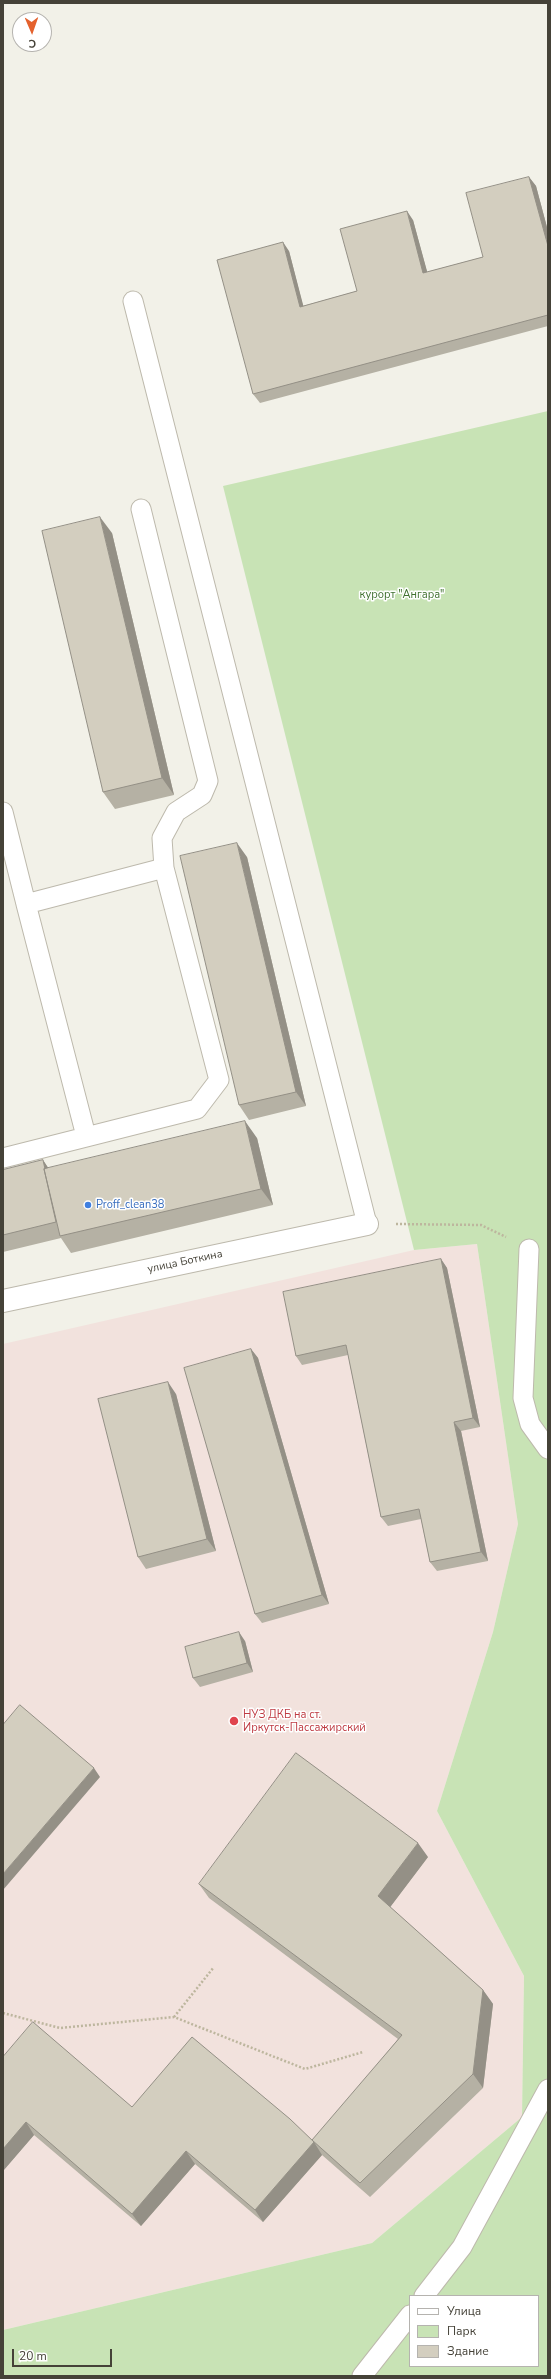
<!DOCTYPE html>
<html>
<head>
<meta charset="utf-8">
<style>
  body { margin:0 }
  #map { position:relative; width:551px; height:2379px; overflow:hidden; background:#f2f1e8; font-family:"Nunito Sans",sans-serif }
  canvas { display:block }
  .frame { position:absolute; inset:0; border:4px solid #454238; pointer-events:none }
  .legend { position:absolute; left:409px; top:2295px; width:130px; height:72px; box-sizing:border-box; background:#fff; border:1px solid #b5b3af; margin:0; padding:5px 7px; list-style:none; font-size:12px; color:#454238 }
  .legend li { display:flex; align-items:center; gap:8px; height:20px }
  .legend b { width:20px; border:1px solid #b5b3af }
  .north { position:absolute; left:12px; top:12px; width:40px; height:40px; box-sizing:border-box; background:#fff; border:1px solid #b5b3af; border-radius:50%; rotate:178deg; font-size:11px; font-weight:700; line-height:16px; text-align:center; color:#454238 }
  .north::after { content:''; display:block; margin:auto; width:14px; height:18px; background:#e4612d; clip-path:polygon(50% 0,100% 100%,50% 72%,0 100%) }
  .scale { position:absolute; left:12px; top:2349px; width:100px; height:18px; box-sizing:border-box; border:2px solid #454238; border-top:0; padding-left:5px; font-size:12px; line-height:14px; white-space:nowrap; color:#454238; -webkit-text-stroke:3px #fff; paint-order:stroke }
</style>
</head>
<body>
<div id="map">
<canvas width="551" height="2379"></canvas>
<div class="frame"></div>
<ul class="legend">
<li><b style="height:5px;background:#fff"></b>Улица</li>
<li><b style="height:11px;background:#c8e3b5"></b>Парк</li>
<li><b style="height:11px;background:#d3cebf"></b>Здание</li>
</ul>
<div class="north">С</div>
<div class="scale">20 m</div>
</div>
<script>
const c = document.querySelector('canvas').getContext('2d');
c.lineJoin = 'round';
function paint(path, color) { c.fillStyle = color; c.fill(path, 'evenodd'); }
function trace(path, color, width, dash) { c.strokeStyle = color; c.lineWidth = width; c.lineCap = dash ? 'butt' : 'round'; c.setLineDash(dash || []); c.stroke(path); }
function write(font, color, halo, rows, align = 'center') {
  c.font = font + ' "Nunito Sans",sans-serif'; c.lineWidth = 3; c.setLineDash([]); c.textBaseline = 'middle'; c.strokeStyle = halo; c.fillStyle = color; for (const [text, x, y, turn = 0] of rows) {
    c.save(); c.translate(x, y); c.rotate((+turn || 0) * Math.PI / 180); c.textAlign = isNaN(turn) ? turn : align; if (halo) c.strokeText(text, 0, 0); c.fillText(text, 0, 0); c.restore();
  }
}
const medical = new Path2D(`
  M 477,1244 L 518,1524 L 493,1632 L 437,1811 L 524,1976 L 522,2117 L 372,2243 L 3,2330 L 3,1344 L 414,1250 Z`);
const green = new Path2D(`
  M 548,411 L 548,2376 L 3,2376 L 3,2330 L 372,2243 L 522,2117 L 524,1976 L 437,1811 L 493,1632 L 518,1524 L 477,1244 L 414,1250 L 223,486 ZM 410,2296 L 538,2296 L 538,2366 L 410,2366 Z`);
const path = new Path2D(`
  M 396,1224 L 481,1225 L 506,1237
  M 3,2013 L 60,2028 L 174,2017 L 305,2069 L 363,2052
  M 174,2017 L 214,1967`);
const lane = new Path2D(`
  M 133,301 L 367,1224
  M 3,812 L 26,904
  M 86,1136 L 26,904 L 164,868
  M 3,1158 L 197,1109 L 219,1080 L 164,868 L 162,838 L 176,812 L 202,795 L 208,781 L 141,509
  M 529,1249 L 523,1398 L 530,1424 L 548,1449
  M 424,2296 L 462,2247 L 548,2089
  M 362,2376 L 410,2315`);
const street = new Path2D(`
  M 3,1301 L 367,1224`);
const wall = new Path2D(`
  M 529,177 L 536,186 L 548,231 L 548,326 L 260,403 L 253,394 L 289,251 L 303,306 L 357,291 L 413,220 L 427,272 L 483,257 Z
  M 112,533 L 174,795 L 115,809 L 103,792 Z
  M 247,857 L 306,1106 L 249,1120 L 239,1105 Z
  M 257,1138 L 273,1205 L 71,1253 L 61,1238 L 3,1252 L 3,1170 L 43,1160 L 48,1168 Z
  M 441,1259 L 447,1268 L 480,1427 L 461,1431 L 488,1561 L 437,1571 L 430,1562 L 421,1519 L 388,1526 L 381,1517 L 348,1355 L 302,1365 L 296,1356 Z
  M 251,1349 L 258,1358 L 329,1604 L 262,1623 L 255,1614 Z
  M 176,1394 L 216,1551 L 146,1569 L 138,1557 Z
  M 245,1641 L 253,1672 L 200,1687 L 193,1678 Z
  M 428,1857 L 390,1907 L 483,1990 L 493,2004 L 483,2088 L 370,2197 L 322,2155 L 263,2222 L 195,2164 L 141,2226 L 34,2135 L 3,2171 L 3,2057 L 132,2107 L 314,2142 L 398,2039 L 209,1898 L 199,1884 Z`);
const shadedWall = new Path2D(`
  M 529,177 L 536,186 L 548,231 L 548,246 Z
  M 407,211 L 413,220 L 430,282 L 423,273 Z
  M 283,242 L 289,251 L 306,316 L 300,307 Z
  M 100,517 L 112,533 L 174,795 L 162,778 Z
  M 237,843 L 247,857 L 306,1106 L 296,1092 Z
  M 245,1121 L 257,1138 L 273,1205 L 261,1189 Z
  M 43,1160 L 53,1175 L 57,1222 Z
  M 441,1259 L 447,1268 L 480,1427 L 473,1418 Z
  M 251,1349 L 258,1358 L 329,1604 L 322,1595 Z
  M 168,1382 L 176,1394 L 216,1551 L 207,1539 Z
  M 454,1422 L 461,1431 L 488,1561 L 481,1552 Z
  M 239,1632 L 245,1641 L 253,1672 L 247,1663 Z
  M 94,1768 L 100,1777 L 3,1890 L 3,1874 Z
  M 418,1843 L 428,1857 L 388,1910 L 378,1896 Z
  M 483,1990 L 493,2004 L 483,2088 L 473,2074 Z
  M 26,2122 L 34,2135 L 3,2171 L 3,2149 Z
  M 314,2142 L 322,2155 L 263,2222 L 255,2210 Z
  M 186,2151 L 195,2164 L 141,2226 L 132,2214 Z`);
const building = new Path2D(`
  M 529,177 L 548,246 L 548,315 L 253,394 L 217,260 L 283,242 L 300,307 L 357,291 L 340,229 L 407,211 L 423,273 L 483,257 L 466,193 Z
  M 100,517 L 162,778 L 103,792 L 42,531 Z
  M 237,843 L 296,1092 L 239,1105 L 180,856 Z
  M 245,1121 L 261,1189 L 60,1236 L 44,1169 Z
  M 43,1160 L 45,1169 L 44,1169 L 56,1222 L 3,1235 L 3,1170 Z
  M 441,1259 L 473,1418 L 454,1422 L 481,1552 L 430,1562 L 419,1509 L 381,1517 L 346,1345 L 296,1356 L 283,1292 Z
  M 251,1349 L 322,1595 L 255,1614 L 184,1368 Z
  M 168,1382 L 207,1539 L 138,1557 L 98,1399 Z
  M 239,1632 L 247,1663 L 193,1678 L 185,1647 Z
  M 20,1705 L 94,1768 L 3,1874 L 3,1725 Z
  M 296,1753 L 418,1843 L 378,1896 L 483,1990 L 473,2074 L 360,2183 L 312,2140 L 402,2035 L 199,1884 Z
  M 33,2022 L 132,2107 L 192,2037 L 290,2119 L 314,2142 L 255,2210 L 186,2151 L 132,2214 L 26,2122 L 3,2149 L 3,2057 Z`);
const markers = [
  [88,1205,4,"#3f7fe0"],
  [234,1721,5,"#e0444e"]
];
const parkNames = [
  ["курорт \"Ангара\"",402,595]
];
const shopNames = [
  ["Proff_clean38",96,1205]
];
const streetNames = [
  ["улица Боткина",185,1262,-12]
];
const healthNames = [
  ["НУЗ ДКБ на ст.",243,1715],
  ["Иркутск-Пассажирский",243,1728]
];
paint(medical, '#f2e2dd');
paint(green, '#c8e3b5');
trace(lane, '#bdb9ac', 21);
trace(street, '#bdb9ac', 24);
trace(path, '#bdb69e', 2.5, [2, 2]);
trace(lane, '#fff', 19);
trace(street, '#fff', 22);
paint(wall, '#b5b1a4');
paint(shadedWall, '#949086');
paint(building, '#d3cebf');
trace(building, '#949086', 1);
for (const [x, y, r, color] of markers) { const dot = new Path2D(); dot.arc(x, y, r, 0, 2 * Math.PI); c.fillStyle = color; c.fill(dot); trace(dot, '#fff', 1.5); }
write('11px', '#407130', '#fff', parkNames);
write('11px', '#366cbe', '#fff', shopNames, 'left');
write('11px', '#454238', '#fff', streetNames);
write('11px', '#be3a42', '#fff', healthNames, 'left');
</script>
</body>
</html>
